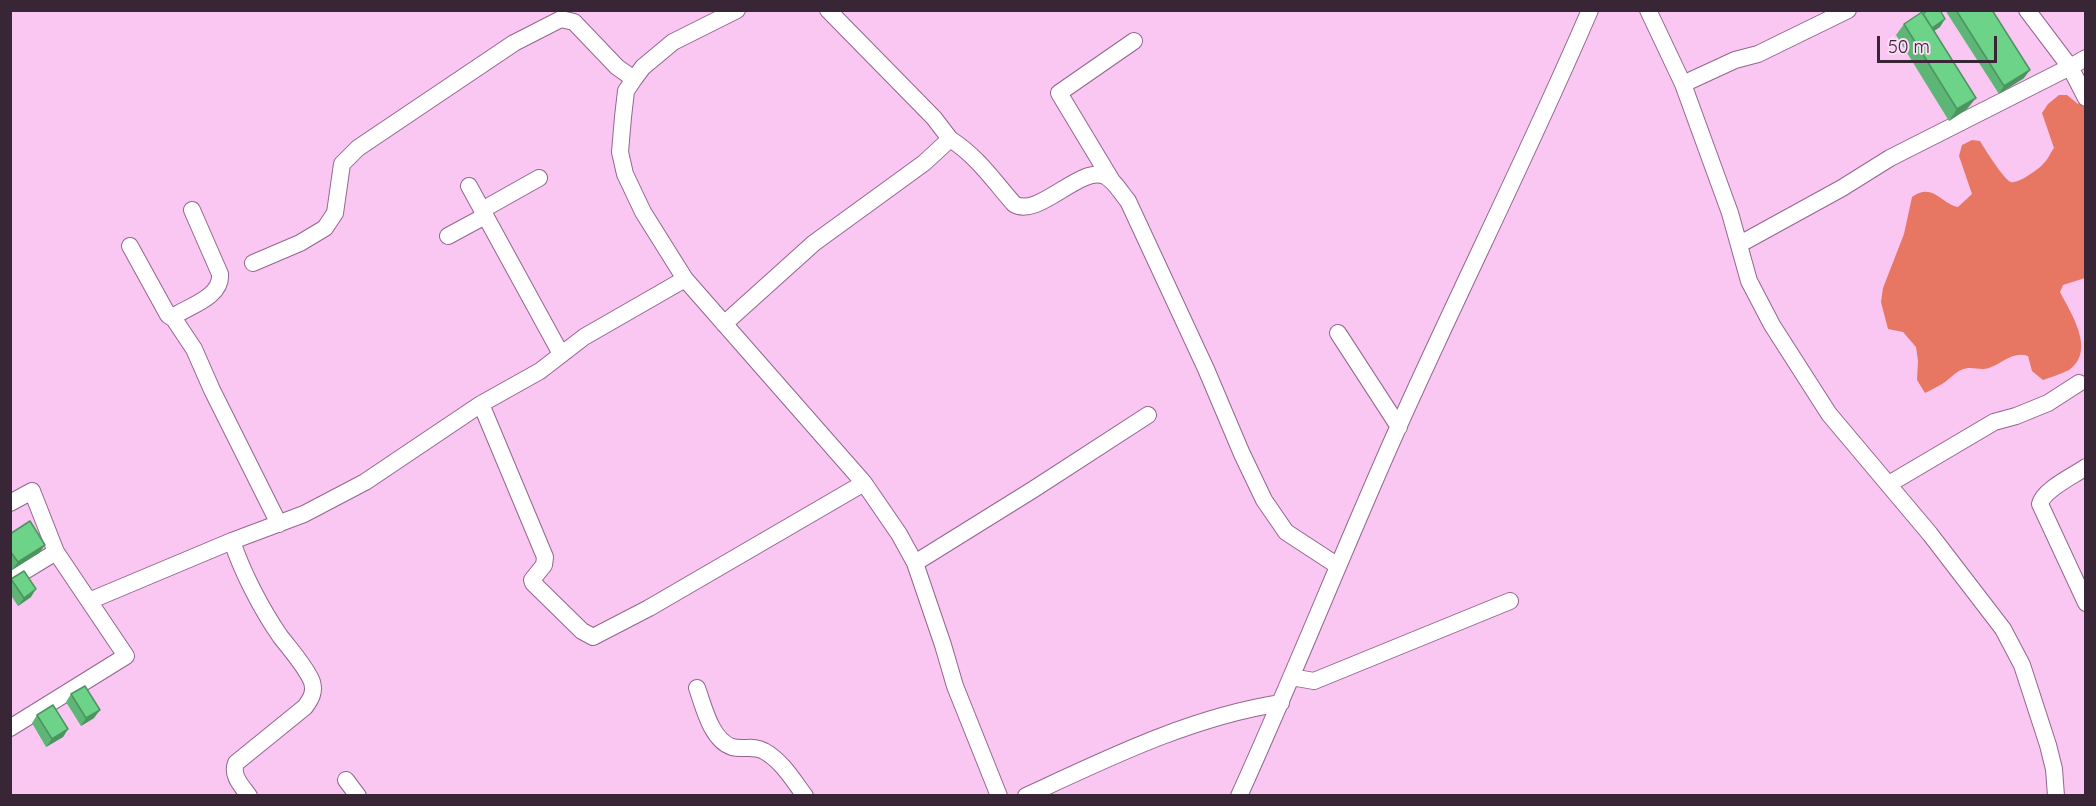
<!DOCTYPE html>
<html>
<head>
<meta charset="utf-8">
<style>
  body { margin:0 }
  #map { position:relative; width:2096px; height:806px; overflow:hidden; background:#fac6f2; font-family:Quicksand,sans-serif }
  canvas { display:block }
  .frame { position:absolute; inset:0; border:12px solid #382535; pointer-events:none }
  .scale { position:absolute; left:1877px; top:36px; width:120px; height:27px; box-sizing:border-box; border:3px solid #382535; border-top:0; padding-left:8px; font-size:18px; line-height:21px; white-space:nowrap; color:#382535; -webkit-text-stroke:4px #fbdbf6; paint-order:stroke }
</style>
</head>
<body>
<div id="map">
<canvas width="2096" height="806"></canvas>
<div class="frame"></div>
<div class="scale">50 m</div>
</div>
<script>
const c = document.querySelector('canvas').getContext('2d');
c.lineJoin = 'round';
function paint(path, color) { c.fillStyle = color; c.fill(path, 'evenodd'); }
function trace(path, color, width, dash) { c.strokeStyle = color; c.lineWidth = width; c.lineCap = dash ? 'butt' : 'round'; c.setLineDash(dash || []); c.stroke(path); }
const forest = new Path2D(`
  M 2059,95 L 2067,95 L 2078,104 L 2085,98 L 2085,278 L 2063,285 L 2060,292 C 2072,315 2096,351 2069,370 C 2061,374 2051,377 2043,380 L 2032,371 L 2028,356 C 2012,351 2002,364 1989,368 C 1979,371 1971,365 1961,370 C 1954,373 1949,380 1942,384 C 1937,387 1931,390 1925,393 L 1917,380 L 1918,361 L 1916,347 L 1903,332 L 1888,329 L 1881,302 L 1883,288 L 1904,234 L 1912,197 C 1933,182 1941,204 1958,207 L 1972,194 L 1959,156 L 1962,145 L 1972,140 L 1980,141 C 1984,148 2005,181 2011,182 C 2018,184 2039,169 2043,164 C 2048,160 2050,153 2054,148 L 2042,113 L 2048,104 Z`);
const minor = new Path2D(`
  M 737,10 L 673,42 L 643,67 L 634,79 L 626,91 L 623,117 L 620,152 L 625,174 L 643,212 L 685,279 L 864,483 L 899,534 L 915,563 L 943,645 L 955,686 L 999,796
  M 828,10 L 934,118 L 950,139
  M 1648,10 L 1683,84 L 1730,213 L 1749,281 L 1772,325 L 1829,414 L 1930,534 L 2003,629 L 2022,665 L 2048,745 L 2054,769 L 2056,796
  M 2027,10 L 2070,67 L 2086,58
  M 1683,84 L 1735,60 L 1758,54 L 1848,10
  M 1112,181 L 1059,93 L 1134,41
  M 469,186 L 561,354
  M 192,210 L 220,274 C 222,296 192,305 176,315 L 174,319 L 194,349 L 212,390 L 279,524
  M 482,210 L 539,178
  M 448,236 L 485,216
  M 1740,244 L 1842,188 L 1890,158 L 2070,67 L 2086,98
  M 130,246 L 168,315 L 174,319
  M 253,263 L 300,243 L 325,228 L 335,213 L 342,164 L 358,148 L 514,43 L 561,19 L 574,22 L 617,67 L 634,79
  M 724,324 L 814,243 L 924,163 L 950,139 C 977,156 993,180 1014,204 C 1038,219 1080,165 1105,176 C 1115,181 1121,193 1128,201 L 1206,369 L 1242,454 L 1264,500 L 1286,532 L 1338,566
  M 1338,333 L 1399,427
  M 481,404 L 545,557 L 544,565 L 532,580 L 533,583 L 582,631 L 593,637 L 649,608 L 864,483
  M 2086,467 C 2073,476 2043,490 2040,504 L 2086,603
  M 1889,484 L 1994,422 L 2016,416 L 2048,403 L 2079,383
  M 10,503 L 32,491 L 56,552 L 126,656 L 10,728
  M 915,563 L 1034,489 L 1148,415
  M 10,580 L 56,552
  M 89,601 L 232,541
  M 1291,677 L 1314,681 L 1510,601
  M 697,688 C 704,707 711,740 732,747 C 743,750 754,745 764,751 C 782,761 793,780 805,796
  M 346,780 L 358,796
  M 249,796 C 242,786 231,776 236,763 L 305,707 C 311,699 315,692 312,682 C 307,668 289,648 280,636 C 262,610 242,572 232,541 L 304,514 L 365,482 L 481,404 L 540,371 L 584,337 L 685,279
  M 1026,796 C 1108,758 1191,717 1281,703
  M 1239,796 C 1294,675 1343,551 1397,430 C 1460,289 1529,152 1590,10`);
const wall = new Path2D(`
  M 1945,10 L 1992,10 L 2024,78 L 1999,94 Z
  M 1923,14 L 1940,27 L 1934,31 L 1967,109 L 1949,121 L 1896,35 L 1904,24 Z
  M 10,534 L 45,545 L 39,553 L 12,570 L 10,567 Z
  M 11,579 L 31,597 L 18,606 L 10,594 L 10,580 Z
  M 71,694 L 94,718 L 81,726 L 66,702 Z
  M 37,715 L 68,729 L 63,737 L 46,747 L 32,723 Z`);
const shadedWall = new Path2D(`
  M 1945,19 L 1940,27 L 1923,38 L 1928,30 Z
  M 2030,70 L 2024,78 L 1999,94 L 2004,86 Z
  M 1976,98 L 1967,109 L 1949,121 L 1957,109 Z
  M 45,545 L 39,553 L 12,570 L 18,562 Z
  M 36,589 L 31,597 L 18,606 L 24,598 Z
  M 100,710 L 94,718 L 81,726 L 86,718 Z
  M 68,729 L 63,737 L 46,747 L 52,739 Z`);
const building = new Path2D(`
  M 1928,10 L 1940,10 L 1945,19 L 1932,28 L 1923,14 Z
  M 1956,10 L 1992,10 L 2030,70 L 2004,86 Z
  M 1922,12 L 1976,98 L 1957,109 L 1904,24 Z
  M 30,521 L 45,545 L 18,562 L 10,551 L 10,534 Z
  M 24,571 L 36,589 L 24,598 L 11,579 Z
  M 85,686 L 100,710 L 86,718 L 71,694 Z
  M 53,705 L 68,729 L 52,739 L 37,715 Z`);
paint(forest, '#e77663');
trace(minor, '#93668e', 18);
trace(minor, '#fff', 16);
paint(wall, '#5db576');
paint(shadedWall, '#4c9460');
paint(building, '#6cd389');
trace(building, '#4c9460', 1.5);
</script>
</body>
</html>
